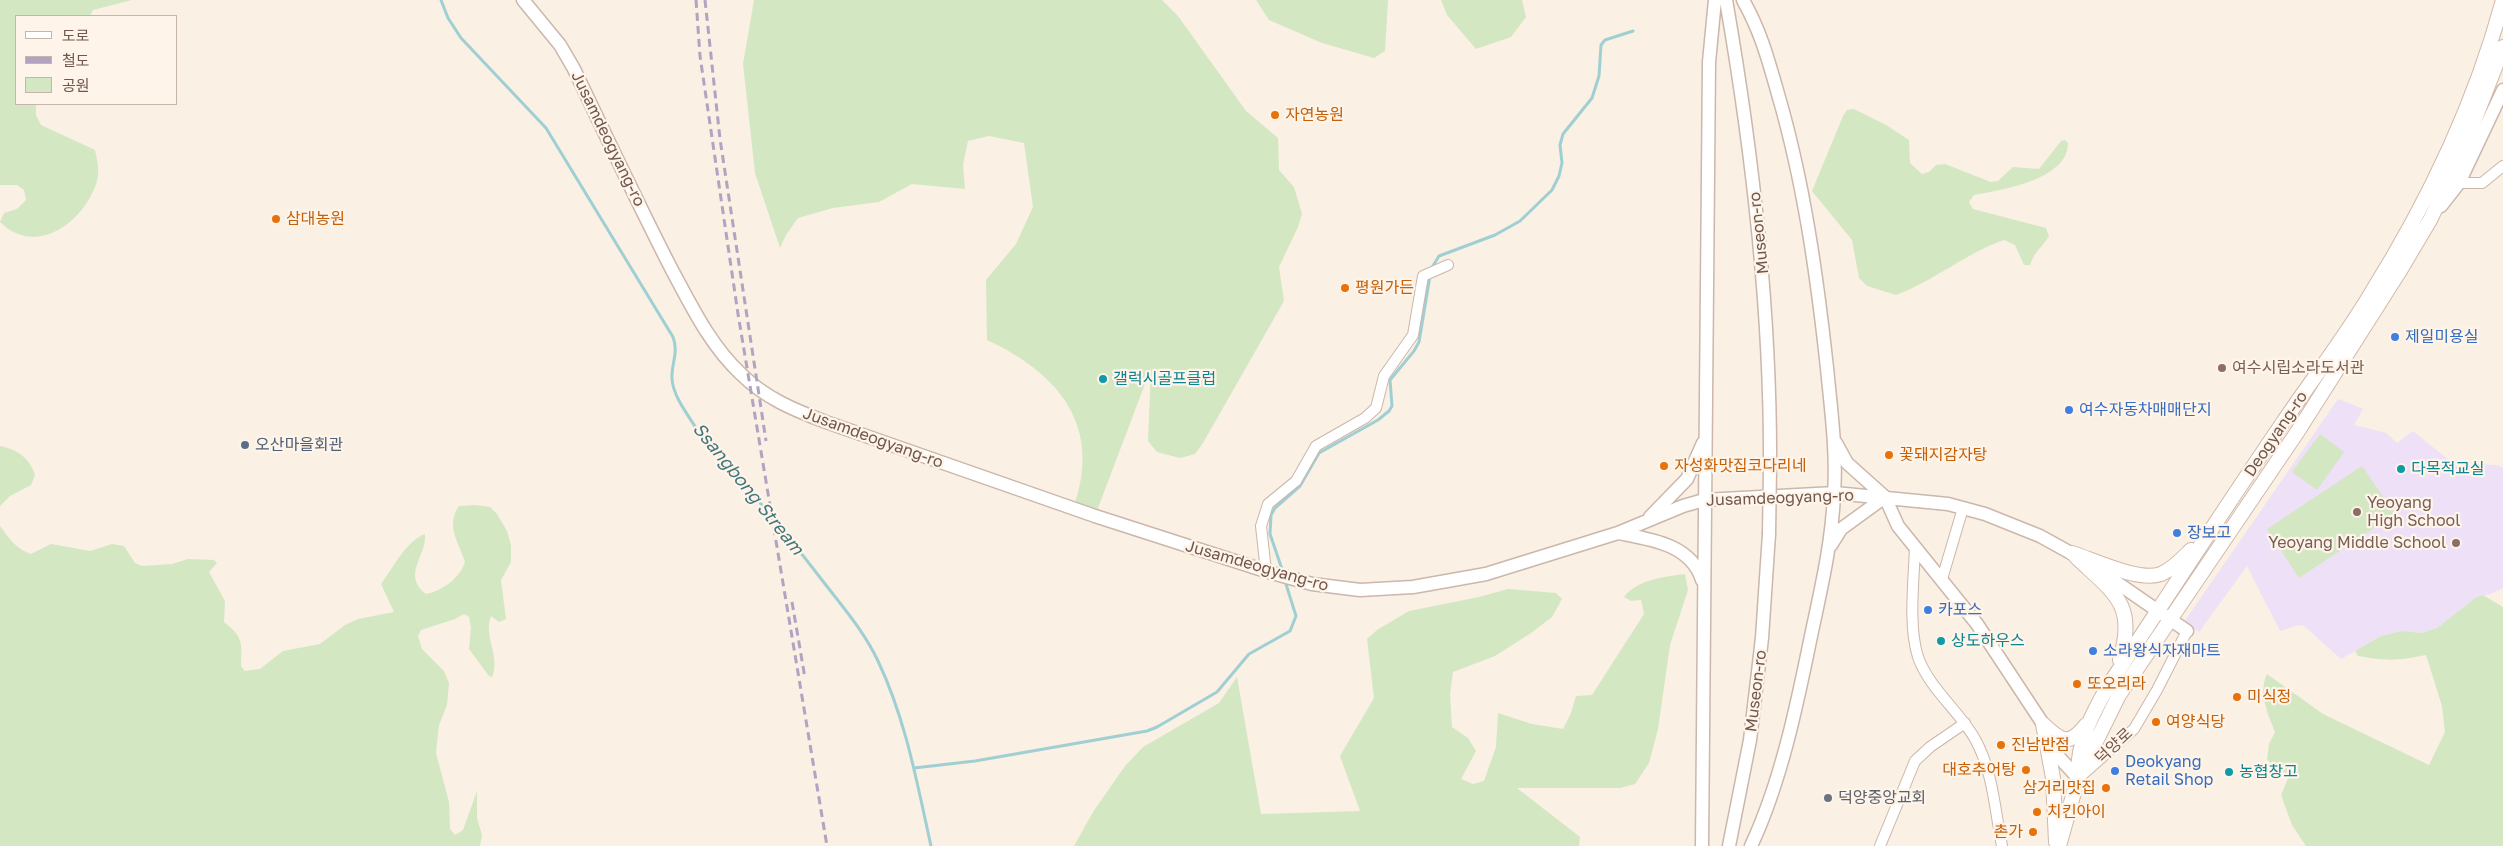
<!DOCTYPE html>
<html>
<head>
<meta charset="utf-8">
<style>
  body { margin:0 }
  #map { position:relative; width:2503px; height:846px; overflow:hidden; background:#faf0e3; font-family:"Golos Text","Noto Sans KR",sans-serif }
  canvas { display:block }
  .legend { position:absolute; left:15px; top:15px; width:162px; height:90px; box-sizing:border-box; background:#fef4e9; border:1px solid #c6b5aa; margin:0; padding:6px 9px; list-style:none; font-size:15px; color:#71564b }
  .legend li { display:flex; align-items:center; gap:10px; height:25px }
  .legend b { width:25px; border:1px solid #c6b5aa }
</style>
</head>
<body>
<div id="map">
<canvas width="2503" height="846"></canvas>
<ul class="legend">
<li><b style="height:6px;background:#fff"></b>도로</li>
<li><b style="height:6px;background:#b2a3c3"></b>철도</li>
<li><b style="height:14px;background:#d4e7c3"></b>공원</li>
</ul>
</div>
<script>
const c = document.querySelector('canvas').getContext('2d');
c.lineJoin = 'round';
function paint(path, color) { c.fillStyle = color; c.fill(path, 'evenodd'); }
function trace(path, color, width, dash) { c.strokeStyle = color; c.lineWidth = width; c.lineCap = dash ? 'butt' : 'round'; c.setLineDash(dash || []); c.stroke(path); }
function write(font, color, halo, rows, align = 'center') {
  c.font = font + ' "Golos Text","Noto Sans KR",sans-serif'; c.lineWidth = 4.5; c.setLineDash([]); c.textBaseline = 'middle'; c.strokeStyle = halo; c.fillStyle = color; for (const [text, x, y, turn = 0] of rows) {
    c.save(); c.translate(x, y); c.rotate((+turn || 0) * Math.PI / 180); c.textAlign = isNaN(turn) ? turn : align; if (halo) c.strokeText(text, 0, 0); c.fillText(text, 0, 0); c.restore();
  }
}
const education = new Path2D(`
  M 2338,399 L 2363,409 L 2354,425 L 2386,433 L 2397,443 L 2413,431 L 2466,474 L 2478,464 L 2497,465 L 2503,468 L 2503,588 L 2490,594 L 2475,598 L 2437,628 L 2422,633 L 2402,631 L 2381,636 L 2341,659 L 2304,626 L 2298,625 L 2280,631 L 2247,566 L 2199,632 L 2184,622 Z`);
const green = new Path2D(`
  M 0,0 L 132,0 L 93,10 L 90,16 L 16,16 L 16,104 L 36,104 L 36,115 L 41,125 L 95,150 C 97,160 100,171 97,181 C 85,222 36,258 0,222 L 4,213 L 17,209 L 26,200 L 24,190 L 17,185 L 0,185 Z
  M 754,0 L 1162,0 L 1178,16 L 1246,111 L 1278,138 L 1279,170 L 1294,187 L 1302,214 L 1298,227 L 1279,267 L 1284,301 L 1203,443 L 1195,454 L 1180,458 L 1157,452 L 1148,441 L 1151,368 L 1095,516 L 1073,509 C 1103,427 1060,374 987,340 L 986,280 L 1016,244 L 1033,207 L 1024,143 L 989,136 L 968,141 L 963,165 L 965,189 L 912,184 L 879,202 L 833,208 L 798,218 L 786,235 L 780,248 L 755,173 L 743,64 Z
  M 1256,0 L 1388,0 L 1385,51 L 1374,58 L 1322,43 L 1269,20 Z
  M 1441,0 L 1522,0 L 1526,17 L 1511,37 L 1476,49 L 1447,15 Z
  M 1854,109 L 1886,125 L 1909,140 L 1910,163 L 1922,174 L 1929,172 L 1936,165 L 1945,164 L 1991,182 L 1998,181 L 2013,167 L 2039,169 L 2061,141 L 2065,140 L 2068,143 C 2068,180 2001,190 1974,195 L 1969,202 L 1973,209 L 2046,228 L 2049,236 C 2041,249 2036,249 2030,265 L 2024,265 L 2015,245 L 2004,240 C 1966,253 1934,281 1896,295 L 1867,286 L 1859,278 L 1852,240 L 1812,191 L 1843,116 L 1847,110 Z
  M 2320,434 L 2344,452 L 2317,490 L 2292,472 Z
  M 0,446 C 17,449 30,458 35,475 L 31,485 L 10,496 L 0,506 Z
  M 2362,466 L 2395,514 L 2299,578 L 2267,529 Z
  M 475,505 L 490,507 L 497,514 L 507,531 L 511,545 L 511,562 L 501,580 L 506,619 L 499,622 L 491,616 C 483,636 501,657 492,677 L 489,676 L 469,649 L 471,628 L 469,617 L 464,614 L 455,619 L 421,630 L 418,636 L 422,649 L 444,671 L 449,683 L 447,705 L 439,725 L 436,753 L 449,802 L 450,829 L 455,835 L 463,830 L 477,791 L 477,818 L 482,835 L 480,846 L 0,846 L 0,526 C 8,537 17,550 31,554 L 51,544 L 90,551 L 112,544 L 124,546 L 135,563 L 142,566 L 172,564 L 188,559 L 214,560 L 217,563 L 209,572 L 225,601 L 224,622 C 243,637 242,642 241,666 L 245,671 L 260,669 L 283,651 L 320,644 L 345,625 L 358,619 L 394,612 L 381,584 C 393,568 406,541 425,534 C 427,556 401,575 426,594 C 442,591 460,578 465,562 C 459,542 445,526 459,506 Z
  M 1685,574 L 1688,590 L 1670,645 L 1658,729 L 1649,763 L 1635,784 L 1620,788 L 1517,788 L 1580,837 L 1579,846 L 1074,846 L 1093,812 L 1125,766 L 1143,747 L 1219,703 L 1237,677 L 1261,814 L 1360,811 L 1340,756 L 1374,698 L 1367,639 L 1377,630 L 1409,611 L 1479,597 L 1508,589 L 1556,593 L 1562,599 L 1552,617 L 1531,633 L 1495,656 L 1453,672 L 1450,694 L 1452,727 L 1468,738 L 1476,751 L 1461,779 L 1473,784 L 1484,781 L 1496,747 L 1498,713 L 1532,724 L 1563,729 L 1571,713 L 1576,696 L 1592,695 L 1644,614 L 1641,600 L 1631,601 L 1624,597 C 1638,579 1664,577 1685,574 Z
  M 2483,595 L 2503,607 L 2503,846 L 2306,846 L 2292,825 L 2281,795 L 2289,776 L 2267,760 L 2269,744 L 2275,732 C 2268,714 2258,693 2267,674 L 2323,714 L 2429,765 L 2445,732 L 2442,706 L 2426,655 C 2398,661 2386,661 2358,656 L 2355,651 L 2381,636 L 2402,631 L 2422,633 L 2437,628 L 2475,598 Z`);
const stream = new Path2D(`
  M 441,0 L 448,18 L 461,38 L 546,128 L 673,337 C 679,353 671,364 672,379 C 673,396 688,415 696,428 C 740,478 782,528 822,580 C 842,606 864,631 878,661 C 906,720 917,783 931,846
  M 1431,269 L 1439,256 L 1495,235 L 1520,221 L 1552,190 L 1559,176 L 1562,163 L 1560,145 L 1563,134 L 1592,98 L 1599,76 L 1601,45 L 1605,40 L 1633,31
  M 1283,572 L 1270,534 L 1271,515 L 1275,508 L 1300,486 L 1319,453 L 1378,420 L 1389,411 L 1392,406 L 1390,380 L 1414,351 L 1419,342 L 1430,276
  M 914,768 L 975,761 L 1147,731 L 1157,727 L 1217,692 L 1249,654 L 1290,631 L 1296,616 L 1285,581`);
const minor = new Path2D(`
  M 2459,183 L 2482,183 L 2503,166
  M 1915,547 C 1914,579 1908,626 1918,657 C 1929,688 1959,711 1975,739 C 1993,771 1995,811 2002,846
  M 1266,571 L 1261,526 L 1268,504 L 1296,481 L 1316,446 L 1365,418 L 1376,408 L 1384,376 L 1413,335 L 1423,276 L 1448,265
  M 1942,579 L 1963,508
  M 2082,775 L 2134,729 L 2157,690 L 2187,631
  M 1880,846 L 1915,761 L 1930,747 L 1965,723`);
const tertiary = new Path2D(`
  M 523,0 L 560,45 L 574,69 C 606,136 638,204 672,270 C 692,307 710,345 741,374 C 765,398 794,410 826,422 L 1095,516 L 1272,573 L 1312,584 L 1360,590 L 1413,587 L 1486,574 L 1618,533 L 1683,506 L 1704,500 L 1835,493 L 1948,504 L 1985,514 L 2040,536 L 2087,562 L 2187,631
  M 1726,0 C 1753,155 1771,310 1770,468
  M 1743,0 C 1761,32 1768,59 1778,94 C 1804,183 1817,276 1827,368 C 1831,410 1837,453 1834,494 C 1832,543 1821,589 1811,636 C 1797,705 1781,782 1751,846
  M 2441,206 L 2459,183 L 2503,90
  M 1836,443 L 1847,463 L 1885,497 L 1898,526 L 1977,624 L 2043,724 L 2057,755 L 2078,778
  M 1650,517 L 1687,479 L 1703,443
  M 1618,533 C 1649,539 1691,544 1702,580
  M 1831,545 L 1841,529 L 1885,497
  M 1702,846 L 1709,62 L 1715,0
  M 1729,846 L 1750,740 L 1762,638 L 1769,534`);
const secondary = new Path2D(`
  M 2072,553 C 2094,560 2139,582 2161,574 C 2173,569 2182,559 2191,550
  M 2076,557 C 2114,593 2137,604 2120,660
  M 2043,724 L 2053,778 L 2056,842
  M 2043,724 C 2061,741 2069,747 2086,725
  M 2078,774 C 2078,741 2091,716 2107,688 C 2165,600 2222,512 2282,424 C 2311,381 2343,340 2370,295 C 2427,204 2475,104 2503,0
  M 2059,846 L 2078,778 L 2119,695 L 2298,431 L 2401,269 L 2430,220 L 2459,160 L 2503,47`);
const rail = new Path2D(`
  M 696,0 L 700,56 L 738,314 L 827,846
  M 705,0 L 720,139 L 766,441
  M 792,602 L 805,678`);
const tertiaryBridge = new Path2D(`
  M 1769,534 L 1770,468`);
const markers = [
  [1275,115,5,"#e8710a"],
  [276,219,5,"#e8710a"],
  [1345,288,5,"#e8710a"],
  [2395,337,5,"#3f7fe0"],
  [2222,368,5,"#8d6e63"],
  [1103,379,5,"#0f9aa8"],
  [2069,410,5,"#3f7fe0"],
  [245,445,5,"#5c6f8a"],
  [1889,455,5,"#e8710a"],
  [1664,466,5,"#e8710a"],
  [2401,469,5,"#0f9aa8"],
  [2357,512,5,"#8d6e63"],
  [2177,533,5,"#3f7fe0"],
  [2456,543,5,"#8d6e63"],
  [1928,610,5,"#3f7fe0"],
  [1941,641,5,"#0f9aa8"],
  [2093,651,5,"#3f7fe0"],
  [2077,684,5,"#e8710a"],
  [2237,697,5,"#e8710a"],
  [2156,722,5,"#e8710a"],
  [2001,745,5,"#e8710a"],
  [2026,770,5,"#e8710a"],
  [2115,771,5,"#3f7fe0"],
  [2229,772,5,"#0f9aa8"],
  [2106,788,5,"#e8710a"],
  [1828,798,5,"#6b7280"],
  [2037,812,5,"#e8710a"],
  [2033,832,5,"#e8710a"]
];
const foodNames = [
  ["자연농원",1285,115],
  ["삼대농원",286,219],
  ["평원가든",1355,288],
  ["꽃돼지감자탕",1899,455],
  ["자성화맛집코다리네",1674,466],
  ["또오리라",2087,684],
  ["미식정",2247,697],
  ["여양식당",2166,722],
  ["진남반점",2011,745],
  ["대호추어탕",2016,770,"right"],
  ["삼거리맛집",2096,788,"right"],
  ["치킨아이",2047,812],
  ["촌가",2023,832,"right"]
];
const streetNames = [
  ["Jusamdeogyang-ro",608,139,64],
  ["Museon-ro",1759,233,-96],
  ["Deogyang-ro",2276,434,-56],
  ["Jusamdeogyang-ro",873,438,20],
  ["Jusamdeogyang-ro",1780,498,-2],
  ["Jusamdeogyang-ro",1257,566,16],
  ["Museon-ro",1756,691,-83],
  ["덕양로",2114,746,-43]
];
const shopNames = [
  ["제일미용실",2405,337],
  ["여수자동차매매단지",2079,410],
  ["장보고",2187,533],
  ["카포스",1938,610],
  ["소라왕식자재마트",2103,651],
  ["Deokyang",2125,762],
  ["Retail Shop",2125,780]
];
const educationNames = [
  ["여수시립소라도서관",2232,368],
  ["Yeoyang",2367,503],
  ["High School",2367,521],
  ["Yeoyang Middle School",2446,543,"right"]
];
const cultureNames = [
  ["갤럭시골프클럽",1113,379],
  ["다목적교실",2411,469],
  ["상도하우스",1951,641],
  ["농협창고",2239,772]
];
const serviceNames = [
  ["오산마을회관",255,445]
];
const worshipNames = [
  ["덕양중앙교회",1838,798]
];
const waterNames = [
  ["Ssangbong Stream",748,489,51]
];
paint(education, '#ede0f7');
paint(green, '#d4e7c3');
trace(stream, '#a0cfd3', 3);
trace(minor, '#cbb7ab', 12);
trace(tertiary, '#cbb7ab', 15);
trace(secondary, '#d0b9ab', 16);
trace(minor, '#fff', 10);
trace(tertiary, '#fff', 12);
trace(secondary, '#fff', 14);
trace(rail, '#b2a3c3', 3, [8, 5]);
trace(tertiaryBridge, '#cbb7ab', 15, []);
trace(tertiaryBridge, '#fff', 12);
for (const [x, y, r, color] of markers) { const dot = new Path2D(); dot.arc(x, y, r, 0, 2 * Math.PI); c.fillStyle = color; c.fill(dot); trace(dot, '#fef4e9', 2); }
write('16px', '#c56008', '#fef4e9', foodNames, 'left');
write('16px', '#71564b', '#fef4e9', streetNames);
write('16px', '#366cbe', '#fef4e9', shopNames, 'left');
write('16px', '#785e54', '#fef4e9', educationNames, 'left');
write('16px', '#0d838f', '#fef4e9', cultureNames, 'left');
write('16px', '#4e5e75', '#fef4e9', serviceNames, 'left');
write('16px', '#5b616d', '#fef4e9', worshipNames, 'left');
write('italic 18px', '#43777c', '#fef4e9', waterNames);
</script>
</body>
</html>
